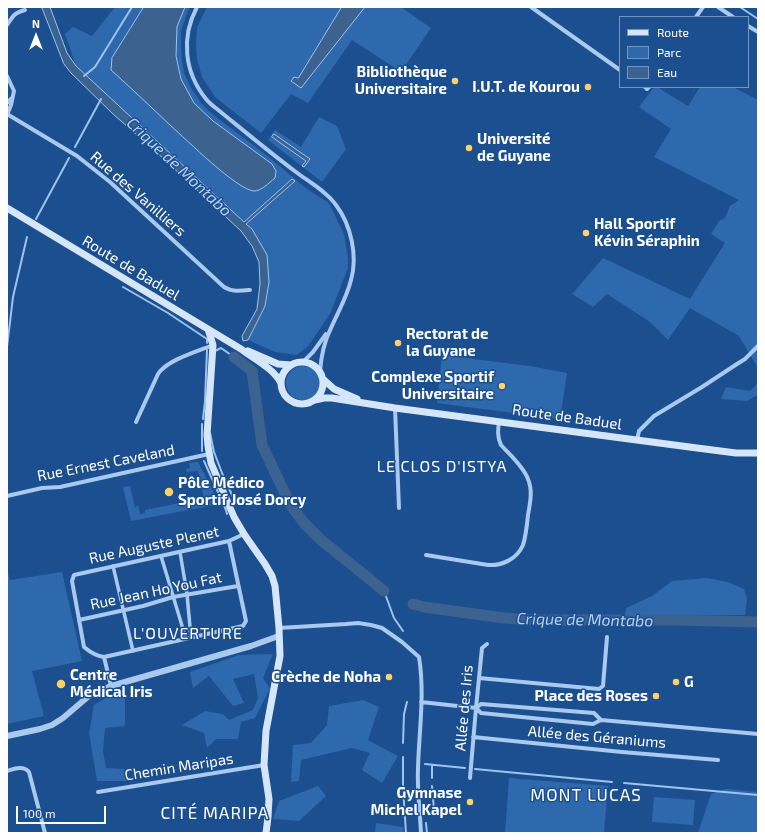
<!DOCTYPE html>
<html>
<head>
<meta charset="utf-8">
<style>
  body { margin:0 }
  #map { position:relative; width:765px; height:840px; overflow:hidden; background:#1b4f8f; font-family:"Exo 2",sans-serif }
  canvas { display:block }
  .frame { position:absolute; inset:0; border:8px solid #fff; pointer-events:none }
  .legend { position:absolute; left:619px; top:16px; width:130px; height:72px; box-sizing:border-box; background:#1b4f8f; border:1px solid #7695bc; margin:0; padding:5px 7px; list-style:none; font-size:12px; color:#fff }
  .legend li { display:flex; align-items:center; gap:8px; height:20px }
  .legend b { width:20px; border:1px solid #7695bc }
  .north { position:absolute; left:16px; top:16px; width:40px; height:40px; -webkit-text-stroke:3px #1b4f8f; paint-order:stroke; rotate:0deg; font-size:11px; font-weight:700; line-height:16px; text-align:center; color:#fff }
  .north::after { content:''; display:block; margin:auto; width:14px; height:18px; background:#fff; clip-path:polygon(50% 0,100% 100%,50% 72%,0 100%) }
  .scale { position:absolute; left:16px; top:806px; width:90px; height:18px; box-sizing:border-box; border:2px solid #fff; border-top:0; padding-left:5px; font-size:12px; line-height:14px; white-space:nowrap; color:#fff; -webkit-text-stroke:3px #1b4f8f; paint-order:stroke }
</style>
</head>
<body>
<div id="map">
<canvas width="765" height="840"></canvas>
<div class="frame"></div>
<ul class="legend">
<li><b style="height:5px;background:#d6e6fa"></b>Route</li>
<li><b style="height:11px;background:#2e69ad"></b>Parc</li>
<li><b style="height:11px;background:#3c6290"></b>Eau</li>
</ul>
<div class="north">N</div>
<div class="scale">100 m</div>
</div>
<script>
const c = document.querySelector('canvas').getContext('2d');
c.lineJoin = 'round';
function paint(path, color) { c.fillStyle = color; c.fill(path, 'evenodd'); }
function trace(path, color, width, dash) { c.strokeStyle = color; c.lineWidth = width; c.lineCap = dash ? 'butt' : 'round'; c.setLineDash(dash || []); c.stroke(path); }
function write(font, color, halo, rows, align = 'center') {
  c.font = font + ' "Exo 2",sans-serif'; c.lineWidth = 3; c.setLineDash([]); c.textBaseline = 'middle'; c.strokeStyle = halo; c.fillStyle = color; for (const [text, x, y, turn = 0] of rows) {
    c.save(); c.translate(x, y); c.rotate((+turn || 0) * Math.PI / 180); c.textAlign = isNaN(turn) ? turn : align; if (halo) c.strokeText(text, 0, 0); c.fillText(text, 0, 0); c.restore();
  }
}
const green = new Path2D(`
  M 115,7 L 144,7 L 112,58 L 238,139 L 213,121 L 194,103 L 181,79 L 176,56 L 177,27 L 185,7 L 190,7 L 186,16 L 181,31 L 181,45 L 182,60 L 184,73 L 190,86 L 201,103 L 211,113 L 265,154 L 307,189 L 329,203 L 344,234 L 348,258 L 348,268 L 330,314 L 309,345 L 297,355 L 275,352 L 248,340 L 265,306 L 269,282 L 252,229 L 76,66 L 65,34 L 73,27 L 92,36 Z
  M 207,7 L 401,7 L 431,28 L 401,72 L 352,40 L 308,103 L 291,94 L 261,133 L 215,97 L 202,77 L 197,59 L 196,44 L 197,27 Z
  M 654,87 L 657,87 L 688,106 L 700,87 L 733,87 L 758,100 L 758,368 L 739,336 L 690,308 L 668,340 L 650,322 L 607,294 L 593,307 L 572,294 L 603,258 L 690,299 L 725,243 L 711,234 L 719,221 L 725,218 L 730,206 L 739,200 L 654,157 L 671,129 L 639,107 Z
  M 319,117 L 337,126 L 346,149 L 322,182 L 268,140 L 275,130 L 301,147 Z
  M 442,355 L 530,366 L 567,373 L 560,419 L 437,403 Z
  M286 383a17 17 0 1 1 34 0a17 17 0 1 1-34 0Z
  M 758,383 L 758,395 L 747,401 L 721,399 L 726,387 L 750,391 Z
  M 198,462 L 220,504 L 131,521 L 123,487 L 130,486 L 135,508 L 138,505 L 140,514 L 145,513 L 145,510 L 204,498 L 198,471 L 187,472 L 186,469 L 190,468 L 189,463 Z
  M 7,569 L 10,580 L 62,572 L 82,661 L 32,671 L 44,716 L 7,724 Z
  M 707,578 L 728,582 L 744,589 L 747,598 L 745,615 L 625,615 L 626,608 L 652,596 L 672,581 Z
  M 273,654 L 263,678 L 270,689 L 255,718 L 241,722 L 238,739 L 216,739 L 207,748 L 204,733 L 182,725 L 205,711 L 223,714 L 229,720 L 253,710 L 258,698 L 254,674 L 233,679 L 244,703 L 233,706 L 209,676 L 193,688 L 190,672 L 239,655 Z
  M 125,692 L 125,726 L 105,728 L 103,751 L 106,768 L 124,769 L 128,781 L 97,781 L 89,733 L 94,705 L 111,695 Z
  M 363,700 L 379,707 L 368,740 L 398,756 L 382,783 L 362,770 L 370,753 L 352,748 L 301,760 L 299,781 L 291,782 L 293,745 L 311,743 L 327,725 L 329,706 Z
  M 509,778 L 608,786 L 604,833 L 505,833 Z
  M 318,786 L 326,796 L 299,821 L 273,819 L 279,801 Z
  M 726,789 L 758,792 L 758,833 L 698,833 L 711,794 Z
  M 654,797 L 695,800 L 693,825 L 652,822 Z
  M 376,823 L 403,827 L 404,833 L 375,833 Z`);
const water = new Path2D(`
  M 42,7 L 50,7 L 67,53 L 76,66 L 244,222 L 292,179 L 295,181 L 246,224 L 252,229 L 267,255 L 269,282 L 265,306 L 248,340 L 243,341 L 242,336 L 257,309 L 260,284 L 259,262 L 252,246 L 241,231 L 153,149 L 113,114 L 71,73 L 64,64 Z
  M 144,7 L 185,7 L 177,27 L 176,56 L 181,79 L 194,103 L 213,121 L 272,164 L 276,171 L 275,178 C 269,183 261,191 254,191 C 237,190 186,139 171,126 C 151,107 131,88 111,70 L 112,58 Z
  M 342,7 L 365,7 L 301,88 L 291,81 L 294,77 L 298,78 Z
  M 274,134 L 310,159 L 304,167 L 302,166 L 306,161 L 272,137 Z`);
const stream = new Path2D(`
  M 740,7 L 758,19
  M 84,76 L 95,67 L 132,7
  M 75,147 L 101,99
  M 36,219 L 69,158
  M 123,287 L 168,313 L 207,339 L 207,343
  M 7,347 L 13,297 L 27,237
  M 215,351 L 221,348 L 234,357
  M 203,419 L 205,401 L 207,350
  M 210,433 L 214,452 L 224,478 L 233,497
  M 202,451 L 202,424
  M 204,461 L 226,510 L 227,514
  M 384,591 L 394,618 L 403,631
  M 403,743 L 404,714 L 407,702
  M 403,757 L 403,788 L 406,833
  M 425,764 L 465,768
  M 475,769 L 612,782
  M 432,778 L 432,765
  M 624,783 L 758,795
  M 432,786 L 434,810
  M 426,823 L 427,833`);
const river = new Path2D(`
  M 234,357 L 252,371 L 262,445 L 290,504 L 304,523 L 321,540 L 362,573 L 384,591
  M 413,604 L 424,607 L 504,618 L 534,620 L 675,620 L 758,622`);
const pedestrian = new Path2D(`
  M 180,552 L 187,594 L 191,638
  M 161,556 L 186,639
  M 113,566 L 133,651`);
const minor = new Path2D(`
  M 197,7 C 181,37 184,72 206,99 C 209,103 213,106 217,109 C 243,130 269,152 296,172 C 309,182 326,191 336,205 C 351,225 358,256 351,280 C 347,297 338,312 331,328 C 324,342 321,356 320,372
  M 531,7 L 620,70
  M 718,7 L 733,17
  M 696,17 L 703,7
  M 7,25 C 13,16 14,13 25,10
  M 748,26 L 758,32
  M 7,76 L 14,91 L 11,105 L 7,115
  M 645,87 L 647,89 L 649,87
  M 7,103 L 12,98
  M 7,114 L 77,156 L 110,182 L 224,287 C 232,292 240,291 250,290
  M 303,362 L 313,352 L 326,334
  M 395,408 L 399,508
  M 136,422 L 158,374 C 167,360 198,351 213,345
  M 637,440 L 639,431 L 654,416 L 702,387 L 737,364 L 745,359 L 758,346
  M 7,496 L 42,488 L 60,487 L 209,454
  M 229,541 L 246,621 L 243,626 L 104,657 C 96,656 91,653 84,647 L 72,581 L 74,575 L 229,541 L 244,534
  M 426,555 L 488,565 C 502,566 517,559 523,545 C 526,536 527,525 528,515 C 530,503 533,491 528,479 C 523,466 510,455 501,445 C 497,437 498,430 499,421
  M 79,620 L 143,606 L 173,597 L 238,586
  M 279,628 L 346,624 L 358,623 L 371,625 L 382,628 L 402,642 L 419,657 C 425,694 419,731 418,768 C 417,790 420,812 421,833
  M 104,657 L 111,686
  M 479,678 L 599,689 L 603,686 L 607,637
  M 421,702 L 476,708 L 481,713 L 593,724 L 601,720 L 758,734
  M 476,708 L 481,704 L 594,713 L 601,720
  M 473,737 L 622,752 L 718,760
  M 7,771 C 14,769 23,765 29,772 L 45,833
  M 470,778 L 476,708 L 482,648 L 487,644
  M 98,792 L 264,765`);
const tertiary = new Path2D(`
  M 7,736 L 40,729 L 52,725 L 63,718 L 90,695 L 111,686 L 251,646 L 276,637 L 279,637`);
const secondary = new Path2D(`
  M 7,208 L 241,349 C 254,359 273,368 281,383
  M 208,329 L 213,345 L 207,435 L 208,446 L 211,463 L 234,517 L 244,534 L 265,564 L 272,576 L 275,586 L 279,628 L 280,656 L 266,731 L 264,765 L 269,799 L 268,817 L 266,833
  M 248,351 L 278,364 L 291,365
  M281 383a21 21 0 1 1 42 0a21 21 0 1 1-42 0Z
  M 323,379 L 334,389 L 357,399
  M 315,400 L 324,398 L 332,398 L 395,408 L 697,448 L 736,453 L 758,453`);
const markers = [
  [455,81,4,"#ffd166"],
  [588,87,4,"#ffd166"],
  [469,148,4,"#ffd166"],
  [586,233,4,"#ffd166"],
  [398,343,4,"#ffd166"],
  [502,386,4,"#ffd166"],
  [169,492,5,"#ffd166"],
  [389,677,4,"#ffd166"],
  [676,682,4,"#ffd166"],
  [61,684,5,"#ffd166"],
  [656,696,4,"#ffd166"],
  [470,802,4,"#ffd166"]
];
const poiNames = [
  ["Bibliothèque",447,72],
  ["Universitaire",447,89],
  ["I.U.T. de Kourou",580,87],
  ["Université",477,139,"left"],
  ["de Guyane",477,156,"left"],
  ["Hall Sportif",594,224,"left"],
  ["Kévin Séraphin",594,241,"left"],
  ["Rectorat de",406,334,"left"],
  ["la Guyane",406,351,"left"],
  ["Complexe Sportif",494,377],
  ["Universitaire",494,394],
  ["Pôle Médico",178,483,"left"],
  ["Sportif José Dorcy",178,500,"left"],
  ["Centre",70,675,"left"],
  ["Médical Iris",70,692,"left"],
  ["Crèche de Noha",381,677],
  ["G",684,682,"left"],
  ["Place des Roses",648,696],
  ["Gymnase",462,793],
  ["Michel Kapel",462,810]
];
const streetNames = [
  ["Rue des Vanilliers",138,194,41],
  ["Route de Baduel",131,268,31],
  ["Route de Baduel",567,417,8],
  ["Rue Ernest Caveland",106,463,-11],
  ["Rue Auguste Plenet",154,545,-12],
  ["Rue Jean Ho You Fat",156,591,-12],
  ["Allée des Iris",464,708,-85],
  ["Allée des Géraniums",597,737,5],
  ["Chemin Maripas",179,767,-9]
];
const waterNames = [
  ["Crique de Montabo",179,167,43],
  ["Crique de Montabo",585,620,1]
];
const neighbourhoodNames = [
  ["LE CLOS D'ISTYA",442,467],
  ["L'OUVERTURE",188,634]
];
const quarterNames = [
  ["MONT LUCAS",586,795],
  ["CITÉ MARIPA",215,813]
];
paint(green, '#2e69ad');
paint(water, '#3c6290');
trace(water, '#9cc4f0', 1);
trace(stream, '#9cc4f0', 2);
trace(river, '#3c6290', 11);
trace(pedestrian, '#a9c9ee', 3.5);
trace(minor, '#a9c9ee', 4);
trace(tertiary, '#a9c9ee', 6);
trace(secondary, '#d6e6fa', 7);
for (const [x, y, r, color] of markers) { const dot = new Path2D(); dot.arc(x, y, r, 0, 2 * Math.PI); c.fillStyle = color; c.fill(dot); trace(dot, '#1b4f8f', 1.5); }
write('bold 15px', '#fff', '#1b4f8f', poiNames, 'right');
write('15px', '#fff', '#1b4f8f', streetNames);
write('italic 16px', '#b5d3f5', '#1b4f8f', waterNames);
c.letterSpacing = '1px';
write('16px', '#fff', '#1b4f8f', neighbourhoodNames);
c.letterSpacing = '0px';
c.letterSpacing = '1px';
write('17px', '#fff', '#1b4f8f', quarterNames);
c.letterSpacing = '0px';
</script>
</body>
</html>
